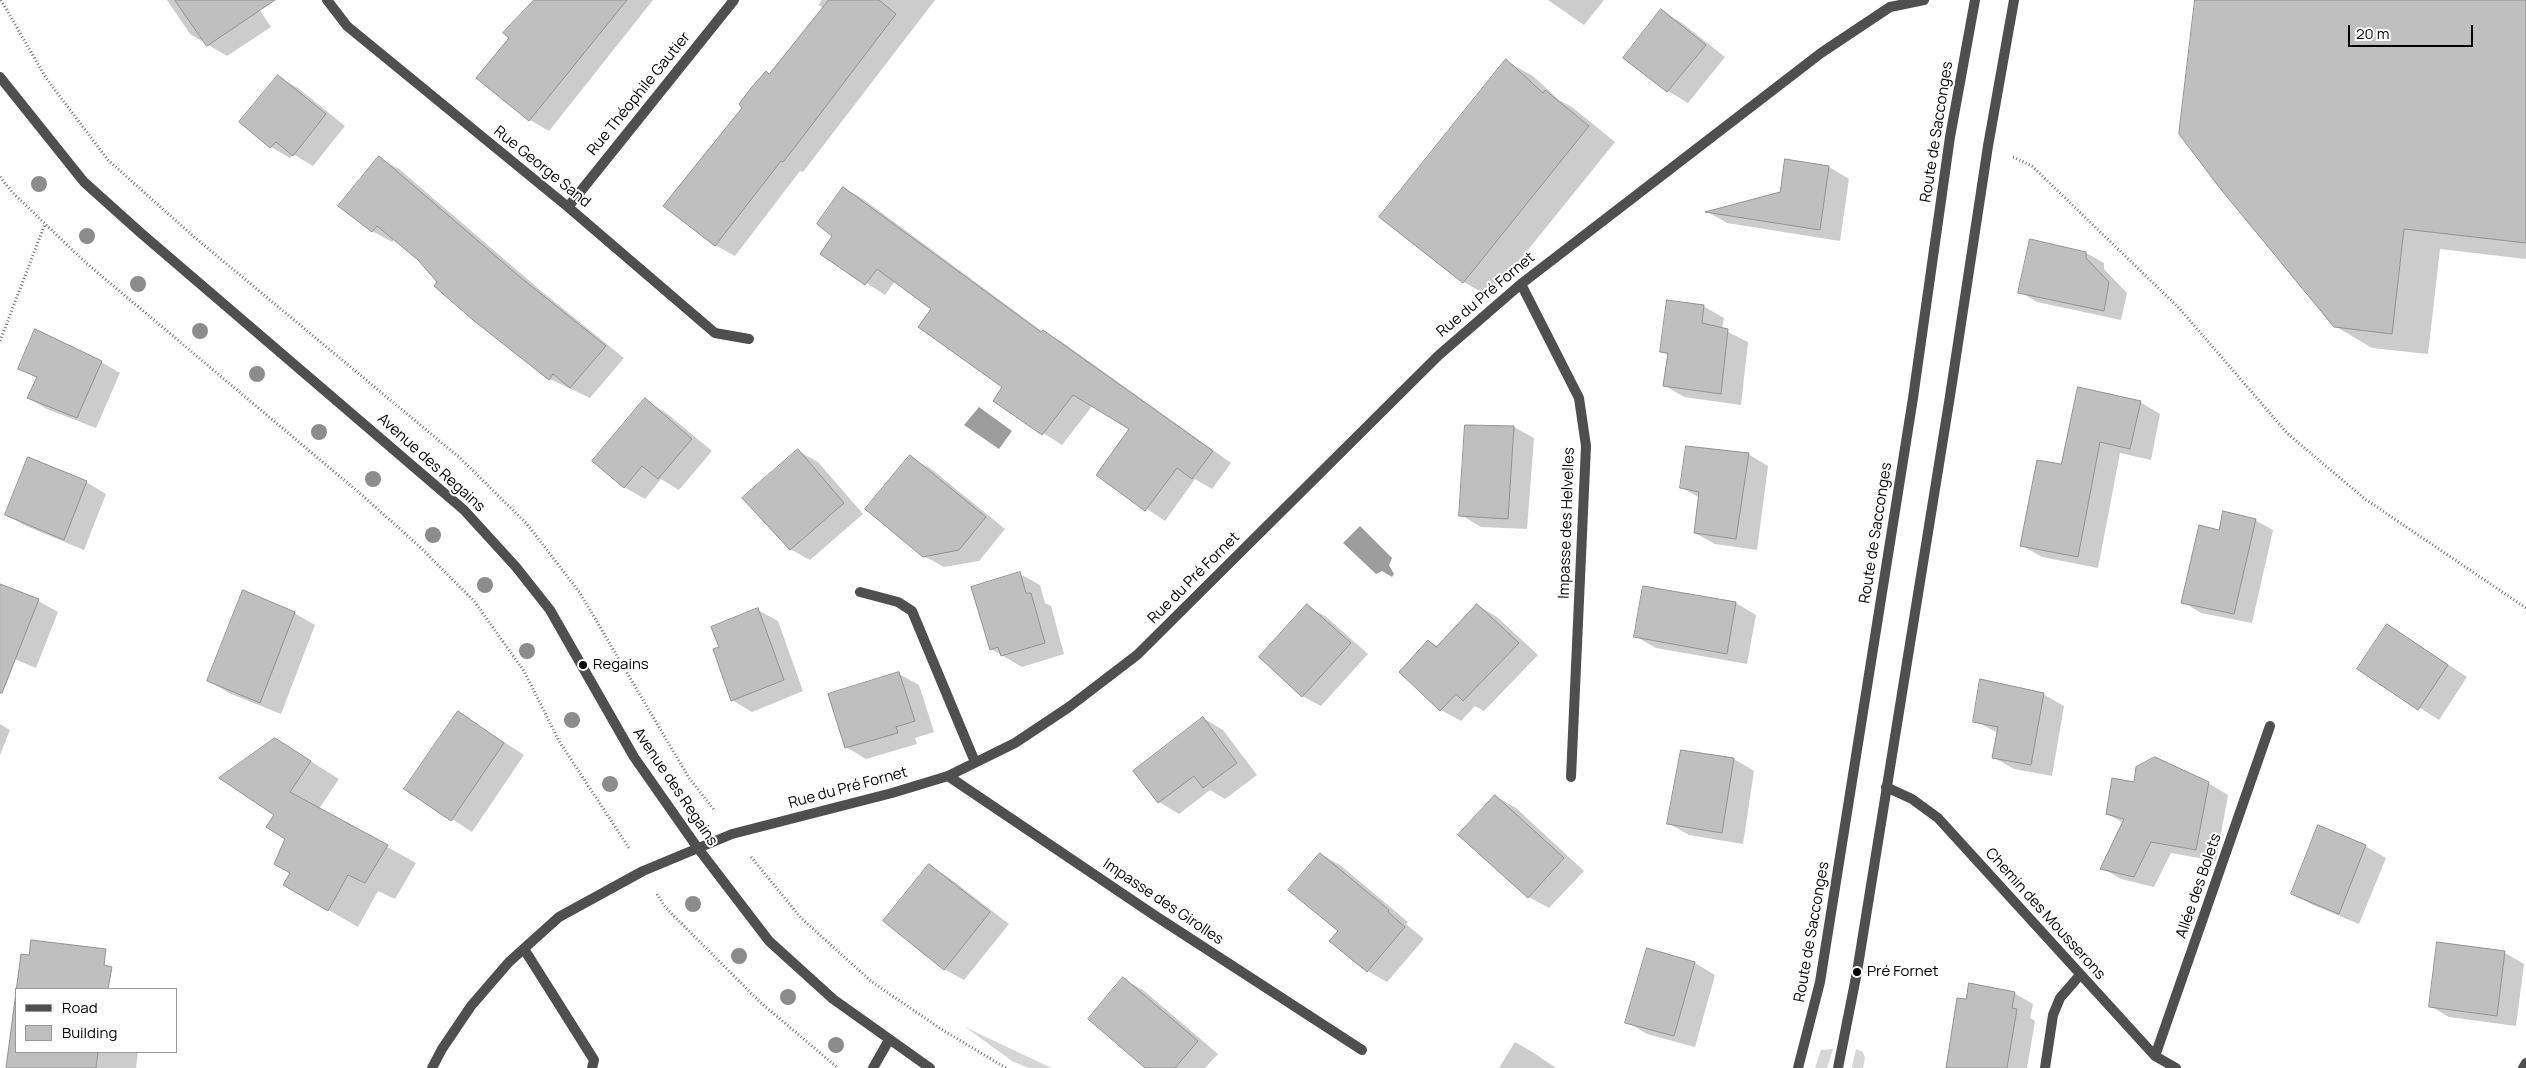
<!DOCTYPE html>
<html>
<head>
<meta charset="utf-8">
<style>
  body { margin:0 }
  #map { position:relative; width:2526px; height:1068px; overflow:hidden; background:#fff; font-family:Manrope,sans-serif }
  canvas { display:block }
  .legend { position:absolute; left:15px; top:988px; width:162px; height:65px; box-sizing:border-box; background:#fff; border:1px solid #999; margin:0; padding:6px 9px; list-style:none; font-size:15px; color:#000 }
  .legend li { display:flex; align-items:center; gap:10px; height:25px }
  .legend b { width:25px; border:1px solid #999 }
  .scale { position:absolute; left:2348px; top:25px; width:125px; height:22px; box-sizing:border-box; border:2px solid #000; border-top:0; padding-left:6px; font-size:15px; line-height:18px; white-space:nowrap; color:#000; -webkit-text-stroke:4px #fff; paint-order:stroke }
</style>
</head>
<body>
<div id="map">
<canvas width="2526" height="1068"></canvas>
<ul class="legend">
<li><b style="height:6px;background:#4f4f4f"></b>Road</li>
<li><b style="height:14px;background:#bfbfbf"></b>Building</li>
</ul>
<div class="scale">20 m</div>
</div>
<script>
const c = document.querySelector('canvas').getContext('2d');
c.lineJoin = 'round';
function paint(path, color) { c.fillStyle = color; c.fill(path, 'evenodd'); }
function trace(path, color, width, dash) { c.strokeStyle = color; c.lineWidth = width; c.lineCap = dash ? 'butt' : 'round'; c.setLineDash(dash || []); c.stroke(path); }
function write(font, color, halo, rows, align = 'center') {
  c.font = font + ' Manrope,sans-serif'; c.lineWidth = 4; c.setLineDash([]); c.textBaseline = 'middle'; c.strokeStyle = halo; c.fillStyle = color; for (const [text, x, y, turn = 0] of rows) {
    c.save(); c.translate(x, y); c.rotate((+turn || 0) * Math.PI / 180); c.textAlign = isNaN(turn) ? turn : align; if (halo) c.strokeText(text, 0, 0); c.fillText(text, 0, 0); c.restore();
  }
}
const green = new Path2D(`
  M 965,1027 L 1045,1065 L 1052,1068 L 1028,1068 L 1012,1061 Z
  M 1833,1049 L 1827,1068 L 1815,1068 L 1821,1050 Z
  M 1856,1049 L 1863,1052 L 1865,1058 L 1863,1068 L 1852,1068 Z`);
const water = new Path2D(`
  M 979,407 L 1012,431 L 999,449 L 964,425 Z
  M 1360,526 L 1392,558 L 1389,565 L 1394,574 L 1392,577 L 1382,571 L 1376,574 L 1343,543 Z`);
const shadow = new Path2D(`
  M 167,0 L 253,0 L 271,27 L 227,56 L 190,34 Z
  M 542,0 L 653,0 L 549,131 L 530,120 Z
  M 822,0 L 935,0 L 803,172 L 800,171 L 735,256 L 715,245 L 770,75 L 824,8 L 818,5 Z
  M 1548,0 L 1604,0 L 1584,25 Z
  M 2196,0 L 2526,0 L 2526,259 L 2440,249 L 2428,354 L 2372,348 L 2335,326 Z
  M 1661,11 L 1682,23 L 1725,57 L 1688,103 L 1668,91 L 1625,57 Z
  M 1506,61 L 1533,76 L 1559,100 L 1572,107 L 1615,142 L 1490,297 L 1464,282 Z
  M 278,77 L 298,88 L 345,126 L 313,166 L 293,154 L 290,158 L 271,147 Z
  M 379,158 L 399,169 L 540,290 L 624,358 L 590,398 L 550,379 L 439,282 L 419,259 L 394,239 L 392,242 L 372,231 Z
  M 1829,167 L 1849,179 L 1840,241 L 1727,223 L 1708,212 L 1781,193 Z
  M 844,188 L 863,199 L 1043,332 L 1062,342 L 1231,463 L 1212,489 L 1195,479 L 1165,521 L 1097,475 L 1131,429 L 1093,405 L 1062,445 L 994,401 L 1004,387 L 933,309 L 895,281 L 885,295 L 821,253 L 834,236 Z
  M 2086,253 L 2104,263 L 2104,269 L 2127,293 L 2121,320 L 2037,302 L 2020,292 Z
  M 1703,306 L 1724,318 L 1722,329 L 1748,342 L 1741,405 L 1684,397 L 1664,385 L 1669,356 L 1661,351 Z
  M 101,362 L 120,373 L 96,428 L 47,409 L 28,398 L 37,378 L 20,368 Z
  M 645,400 L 665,412 L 712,451 L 679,490 L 661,479 L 645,499 L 624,487 Z
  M 2140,402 L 2160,414 L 2151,460 L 2120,453 L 2098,568 L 2042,557 L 2021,545 L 2062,465 Z
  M 1514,427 L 1534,438 L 1527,529 L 1481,527 L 1461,515 Z
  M 798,451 L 818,462 L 863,514 L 810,560 L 790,549 Z
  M 1748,454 L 1768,466 L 1757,550 L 1715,544 L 1695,533 L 1700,498 L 1681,487 Z
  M 910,457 L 930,468 L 1005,529 L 979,561 L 944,567 L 924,556 Z
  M 86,482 L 106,494 L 84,550 L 26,526 L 7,515 Z
  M 2255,520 L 2273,530 L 2252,623 L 2201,613 L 2183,602 Z
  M 1020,574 L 1040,585 L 1045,603 L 1051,606 L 1064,654 L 1022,667 L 991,649 Z
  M 0,585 L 38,601 L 58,612 L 36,668 L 0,653 Z
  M 1644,588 L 1736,603 L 1756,615 L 1747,664 L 1656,648 L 1635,636 Z
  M 1477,605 L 1497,617 L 1538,655 L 1484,711 L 1475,706 L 1461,721 L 1441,710 L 1429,641 L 1438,646 Z
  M 1307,606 L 1325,616 L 1368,654 L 1321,706 L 1302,696 Z
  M 758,610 L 778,621 L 803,691 L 752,712 L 732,700 Z
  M 294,613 L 315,625 L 281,714 L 229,693 L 209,681 Z
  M 2407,637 L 2467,677 L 2439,720 L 2358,669 Z
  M 899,674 L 919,685 L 934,732 L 915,738 L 917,744 L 866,759 L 846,747 Z
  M 2043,694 L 2064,706 L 2052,776 L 2014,769 L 1993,757 L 1998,733 L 1975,721 Z
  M 458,712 L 524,755 L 472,832 L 406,789 Z
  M 1203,718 L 1223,730 L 1257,775 L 1225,799 L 1210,790 L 1179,814 L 1159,802 L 1134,771 Z
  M 0,724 L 10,730 L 0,755 Z
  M 275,739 L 339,779 L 319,809 L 416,863 L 395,899 L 378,891 L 358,927 L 285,885 L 292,873 L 286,839 L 275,815 Z
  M 1734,759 L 1754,771 L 1743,844 L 1689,835 L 1668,823 Z
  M 2208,783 L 2228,795 L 2216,861 L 2171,853 L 2154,887 L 2121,879 L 2102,868 L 2124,823 L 2107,814 L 2135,784 Z
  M 1495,796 L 1516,808 L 1584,871 L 1549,908 L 1529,897 Z
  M 2365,846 L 2386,858 L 2359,924 L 2313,905 L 2292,894 Z
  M 1320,854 L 1340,865 L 1408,922 L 1406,924 L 1424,939 L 1387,982 L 1368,971 L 1340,931 Z
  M 929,866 L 948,877 L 1009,924 L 964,980 L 944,969 Z
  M 2438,944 L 2505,953 L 2524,964 L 2516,1026 L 2449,1017 L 2430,1006 Z
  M 1695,963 L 1715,975 L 1695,1047 L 1647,1034 L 1627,1022 Z
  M 1123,979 L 1143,990 L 1218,1054 L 1205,1068 L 1147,1068 Z
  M 2014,993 L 2033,1004 L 2030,1018 L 2035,1021 L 2027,1068 L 1947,1068 L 1967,1001 Z
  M 16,996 L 16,1052 L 138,1052 L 136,1068 L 6,1068 Z
  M 1515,1042 L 1534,1053 L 1556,1068 L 1499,1068 Z`);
const building = new Path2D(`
  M 175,0 L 275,0 L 207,46 Z
  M 534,0 L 627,0 L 529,121 L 476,78 L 509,38 L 503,33 Z
  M 829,0 L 879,0 L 896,14 L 795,147 L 783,162 L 781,161 L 715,246 L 663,206 L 742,108 L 739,104 L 751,88 L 766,71 L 769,74 Z
  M 2195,0 L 2526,0 L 2526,243 L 2404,229 L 2392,334 L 2334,327 L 2219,187 L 2179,134 Z
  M 1661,9 L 1706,45 L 1667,92 L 1623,58 Z
  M 1506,59 L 1543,93 L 1545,90 L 1589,126 L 1463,283 L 1379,217 Z
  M 278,75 L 326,114 L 293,156 L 276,142 L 270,148 L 239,122 Z
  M 379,156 L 520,277 L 606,346 L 570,388 L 553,374 L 549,380 L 473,320 L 434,286 L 437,282 L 418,260 L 377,226 L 372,232 L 338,206 Z
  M 1785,159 L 1829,166 L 1820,230 L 1705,212 L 1780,192 Z
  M 843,187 L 1041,332 L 1043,330 L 1213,451 L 1192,479 L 1177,468 L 1145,511 L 1096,475 L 1129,429 L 1073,395 L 1042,435 L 993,401 L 1002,387 L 918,327 L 931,309 L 877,269 L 865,285 L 820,254 L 832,236 L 817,224 Z
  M 2030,239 L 2086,252 L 2086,258 L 2109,282 L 2104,311 L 2018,293 Z
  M 1667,300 L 1704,305 L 1702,323 L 1728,329 L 1721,394 L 1663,386 L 1668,353 L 1660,352 Z
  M 35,329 L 102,361 L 77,418 L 27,398 L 37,377 L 18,369 Z
  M 2078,387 L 2141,401 L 2130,449 L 2100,442 L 2078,557 L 2020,546 L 2037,460 L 2061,464 Z
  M 645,398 L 692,439 L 658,479 L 642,466 L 624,488 L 592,461 Z
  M 1465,425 L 1514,426 L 1508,519 L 1459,516 Z
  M 1686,446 L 1749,453 L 1736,539 L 1694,533 L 1699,492 L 1680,488 Z
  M 798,449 L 844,503 L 790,550 L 742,498 Z
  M 910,455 L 986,517 L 959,550 L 923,557 L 865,509 Z
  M 28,457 L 87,481 L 64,540 L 5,515 Z
  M 2223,511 L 2256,519 L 2234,614 L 2181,603 L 2199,525 L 2219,530 Z
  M 1020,572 L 1026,593 L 1031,593 L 1045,643 L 1001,656 L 998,647 L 990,650 L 971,587 Z
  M 0,584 L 39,599 L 2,693 L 0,693 Z
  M 1643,586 L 1736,602 L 1727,654 L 1634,637 Z
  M 243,590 L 295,612 L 260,703 L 207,681 Z
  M 1307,604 L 1351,643 L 1302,697 L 1259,657 Z
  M 1477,604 L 1519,643 L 1463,701 L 1456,694 L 1440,711 L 1399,672 L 1428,640 L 1436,647 Z
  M 758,608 L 784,680 L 731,701 L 713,649 L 719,647 L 711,627 Z
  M 2387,624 L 2448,665 L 2418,710 L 2357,669 Z
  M 899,672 L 915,721 L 896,727 L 898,733 L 845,748 L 828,694 Z
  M 1980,679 L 2044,693 L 2031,765 L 1992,758 L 1998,727 L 1973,722 Z
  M 458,711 L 504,743 L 451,821 L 404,789 Z
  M 1203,717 L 1237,763 L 1203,788 L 1194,776 L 1158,803 L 1133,771 Z
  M 275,738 L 311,761 L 290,792 L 388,845 L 365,883 L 348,875 L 328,911 L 283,885 L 290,873 L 274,864 L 285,839 L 266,827 L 274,815 L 219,778 Z
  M 1681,750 L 1734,758 L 1722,833 L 1667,824 Z
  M 2155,757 L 2209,782 L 2196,850 L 2151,842 L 2134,877 L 2100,869 L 2124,819 L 2106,814 L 2112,778 L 2134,782 L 2136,767 Z
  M 1495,795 L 1564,858 L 1528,898 L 1458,835 Z
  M 2318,825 L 2366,845 L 2339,914 L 2291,894 Z
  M 1320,853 L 1389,910 L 1388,912 L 1405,927 L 1367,972 L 1329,941 L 1338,931 L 1288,890 Z
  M 929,864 L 990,912 L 944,970 L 883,921 Z
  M 31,940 L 106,949 L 104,965 L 112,967 L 108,989 L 16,989 L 16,1052 L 98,1052 L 96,1068 L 6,1068 L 21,954 L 29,955 Z
  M 2437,942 L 2505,951 L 2497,1016 L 2429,1007 Z
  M 1647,948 L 1695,962 L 1674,1036 L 1625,1023 Z
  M 1123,977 L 1198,1041 L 1175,1068 L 1145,1068 L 1088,1019 Z
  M 1969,983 L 2015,992 L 2012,1008 L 2017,1009 L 2007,1068 L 1946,1068 L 1957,998 L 1966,999 Z`);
const path = new Path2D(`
  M 1,0 L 46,78 L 108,160 L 193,236 L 460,458 L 527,524 L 580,593 L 689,778 L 715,811
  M 2013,157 L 2032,166 L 2179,308 L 2288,434 L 2365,499 L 2526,608
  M 0,177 L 13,193 L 85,262 L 363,496 L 420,547 L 474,601 L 524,671 L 559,741 L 629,848
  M 0,341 L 45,224
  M 751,857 L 801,918 L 872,982 L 941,1029 L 1006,1068
  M 657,894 L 665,907 L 761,1003 L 838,1068`);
const service = new Path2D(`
  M 524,949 L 594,1060 L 592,1068
  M 873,1068 L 889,1040
  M 2045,1068 L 2053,1015 L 2060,998 L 2080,975`);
const minor = new Path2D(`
  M 327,0 L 347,26 L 568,207 L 715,333 L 749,339
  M 568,207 L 734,0
  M 1521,284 L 1579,398 L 1586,446 L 1571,777
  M 860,592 L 898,602 L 912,611 L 975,762
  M 948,776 L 1154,915 L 1362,1050
  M 1886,787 L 1912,799 L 1938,818 L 2155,1056 L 2176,1068
  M 2155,1056 L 2270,726
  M 432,1068 L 442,1049 L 471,1006 L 509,962 L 559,917 L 643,871 L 732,834 L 892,793 L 948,776 L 1015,743 L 1069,707 L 1137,655 L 1439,355 L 1521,284 L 1821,53 L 1890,7 L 1924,0
  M 2523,1068 L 2526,1063`);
const tertiary = new Path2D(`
  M 0,77 L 84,182 L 142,234 L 464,510 L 516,567 L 550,610 L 634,757 L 697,847 L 769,941 L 833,999 L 930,1068
  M 1798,1068 L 1820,982 L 1913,398 L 1950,137 L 1975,0
  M 1838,1068 L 1857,972 L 1950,396 L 1988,146 L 2014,0`);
const trees = [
  [39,184],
  [87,236],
  [138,284],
  [200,331],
  [257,374],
  [319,432],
  [373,479],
  [433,535],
  [485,585],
  [527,651],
  [572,720],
  [610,784],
  [693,904],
  [739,956],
  [788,997],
  [836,1045]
];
const markers = [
  [583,665,5,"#000"],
  [1857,972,5,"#000"]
];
const streetNames = [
  ["Rue Théophile Gautier",639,94,-51],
  ["Route de Sacconges",1937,132,-81],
  ["Rue George Sand",542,167,39],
  ["Rue du Pré Fornet",1486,295,-40],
  ["Avenue des Regains",431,463,42],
  ["Impasse des Helvelles",1567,523,-88],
  ["Route de Sacconges",1876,533,-81],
  ["Rue du Pré Fornet",1194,578,-45],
  ["Avenue des Regains",675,787,56],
  ["Rue du Pré Fornet",848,788,-15],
  ["Allée des Bolets",2199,886,-71],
  ["Impasse des Girolles",1163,902,34],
  ["Chemin des Mousserons",2045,914,48],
  ["Route de Sacconges",1812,932,-80]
];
const poiNames = [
  ["Regains",593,665],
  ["Pré Fornet",1867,972]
];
paint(green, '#d6d6d6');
paint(water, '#9d9d9d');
paint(shadow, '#0003');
paint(building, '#bfbfbf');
trace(building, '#939393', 1);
trace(path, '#717171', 3, [1, 2.5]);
trace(service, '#4f4f4f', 10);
trace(minor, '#4f4f4f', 10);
trace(tertiary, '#4f4f4f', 10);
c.fillStyle = '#8c8c8c';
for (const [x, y] of trees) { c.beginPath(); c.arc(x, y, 8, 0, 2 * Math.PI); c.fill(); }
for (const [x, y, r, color] of markers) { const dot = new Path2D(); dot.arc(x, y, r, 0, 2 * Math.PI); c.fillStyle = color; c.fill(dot); trace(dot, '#fff', 2); }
write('15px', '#000', '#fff', streetNames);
write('15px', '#000', '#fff', poiNames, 'left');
</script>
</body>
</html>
